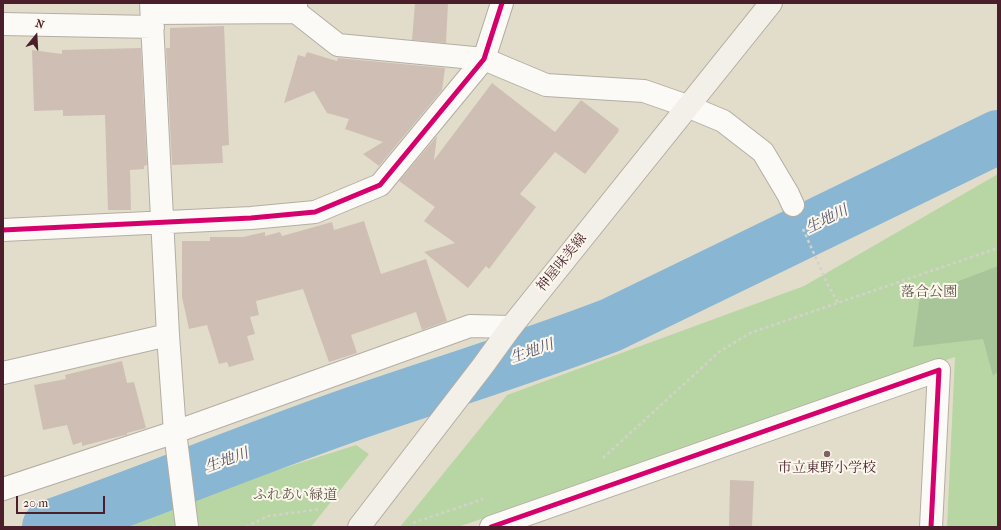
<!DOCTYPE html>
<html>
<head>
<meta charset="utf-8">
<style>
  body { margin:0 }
  #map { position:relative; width:1001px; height:530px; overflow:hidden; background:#e2ddcb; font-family:"IM FELL French Canon",serif }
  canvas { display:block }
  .frame { position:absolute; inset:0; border:4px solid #4a1f2b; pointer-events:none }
  .north { position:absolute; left:16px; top:16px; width:40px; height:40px; -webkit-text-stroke:3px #fbf7ec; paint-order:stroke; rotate:18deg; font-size:11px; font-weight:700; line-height:16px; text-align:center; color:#4a1f2b }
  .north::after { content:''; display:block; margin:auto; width:14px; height:18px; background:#4a1f2b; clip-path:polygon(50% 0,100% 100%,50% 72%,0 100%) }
  .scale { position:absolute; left:16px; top:496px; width:89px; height:18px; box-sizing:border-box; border:2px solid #4a1f2b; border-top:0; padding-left:5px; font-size:12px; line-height:14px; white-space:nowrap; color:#4a1f2b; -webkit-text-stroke:3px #fbf7ec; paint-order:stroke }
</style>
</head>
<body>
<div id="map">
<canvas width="1001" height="530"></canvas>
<div class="frame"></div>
<div class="north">N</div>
<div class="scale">20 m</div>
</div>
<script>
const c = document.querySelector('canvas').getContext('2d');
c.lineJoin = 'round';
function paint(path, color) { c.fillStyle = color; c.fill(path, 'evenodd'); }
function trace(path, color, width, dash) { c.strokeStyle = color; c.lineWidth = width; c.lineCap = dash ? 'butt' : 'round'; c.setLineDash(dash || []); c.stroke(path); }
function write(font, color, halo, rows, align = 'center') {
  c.font = font + ' "IM FELL French Canon","Noto Serif JP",serif'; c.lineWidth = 4; c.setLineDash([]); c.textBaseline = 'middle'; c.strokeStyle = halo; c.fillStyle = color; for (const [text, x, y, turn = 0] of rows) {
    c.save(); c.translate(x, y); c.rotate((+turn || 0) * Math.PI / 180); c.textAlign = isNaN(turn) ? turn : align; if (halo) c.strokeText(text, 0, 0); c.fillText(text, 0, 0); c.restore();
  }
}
const green = new Path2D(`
  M 998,174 L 998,527 L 947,527 L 955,357 L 458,527 L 400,527 L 507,395 L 804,286 Z
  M 356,445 L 369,454 L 311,527 L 99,527 Z`);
const forest = new Path2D(`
  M 998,266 L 998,371 L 993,376 L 983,339 L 913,347 L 920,296 Z`);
const river = new Path2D(`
  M 49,527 C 148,492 245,452 344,417 C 433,386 523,359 611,325 L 998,137`);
const building = new Path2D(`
  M 415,3 L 448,3 L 446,43 L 412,40 Z
  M 224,26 L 229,145 L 222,146 L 223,163 L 172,165 L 166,48 L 170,48 L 170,28 Z
  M 141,48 L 147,165 L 144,166 L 144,169 L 130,170 L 131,210 L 108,210 L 105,115 L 63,116 L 63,110 L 34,111 L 32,50 L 62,54 L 62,50 Z
  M 307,52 L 337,61 L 338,58 L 445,68 L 442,90 L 379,166 L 363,154 L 383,142 L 345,129 L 349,119 L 327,113 L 314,91 L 284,103 L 298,55 L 305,57 Z
  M 492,83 L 555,132 L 581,100 L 619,129 L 618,130 L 619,131 L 585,174 L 555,152 L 520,194 L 536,207 L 489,269 L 486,266 L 468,288 L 424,252 L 455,243 L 424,221 L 435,207 L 399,181 L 437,136 L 434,160 Z
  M 364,221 L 381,274 L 426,259 L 447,321 L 422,330 L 416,312 L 351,335 L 357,353 L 329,362 L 303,289 L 256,301 L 259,315 L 250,317 L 255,334 L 247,336 L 254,360 L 229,367 L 227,362 L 219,364 L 207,325 L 189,329 L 182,297 L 182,241 L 210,241 L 210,237 L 243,237 L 265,232 L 265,236 L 280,232 L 282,236 L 332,222 L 334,230 Z
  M 122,361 L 127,383 L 134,382 L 146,428 L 127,433 L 127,435 L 125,435 L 82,446 L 82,442 L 73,445 L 67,425 L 43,430 L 34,385 L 66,379 L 65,375 Z
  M 730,480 L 754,481 L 752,527 L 729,527 Z`);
const path = new Path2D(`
  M 803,229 L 828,285 L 838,303
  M 603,458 L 719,352 L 750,333 L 998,248
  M 413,523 L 483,499
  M 152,527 L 157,525
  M 246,527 L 268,516 L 321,509`);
const minor = new Path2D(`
  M 151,3 L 168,335 L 175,432 L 187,527
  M 296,3 L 296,12 L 338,45 L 484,59 L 546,85 L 644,91 L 687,106 L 723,121 L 763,152 L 788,194 L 793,205
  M 152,13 L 296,12
  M 3,24 L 153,27
  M 3,230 L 251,218 L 315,212 L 380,185 L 484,59 L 502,3
  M 3,373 L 168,335
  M 3,489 L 175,432 L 470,326 L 511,327
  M 491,527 L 939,370 L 931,527`);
const secondary = new Path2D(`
  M 359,527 L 482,367 L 511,327 L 771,3`);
const cycleway = new Path2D(`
  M 3,230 L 251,218 L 315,212 L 380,185 L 484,59 L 502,3
  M 491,527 L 939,370 L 931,527`);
const markers = [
  [827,454,4,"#7f6263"]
];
const streetNames = [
  ["神屋味美線",562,263,-51]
];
const parkNames = [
  ["落合公園",929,293],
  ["ふれあい緑道",295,496]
];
const poiNames = [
  ["市立東野小学校",827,469]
];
const waterNames = [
  ["生地川",827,220,-26],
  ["生地川",532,352,-19],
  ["生地川",227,461,-20]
];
paint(green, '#b8d6a4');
paint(forest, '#a8c59a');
trace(river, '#89b6d3', 54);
paint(building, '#cfbeb4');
trace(minor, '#b4ada3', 24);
trace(secondary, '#b4ada3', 24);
trace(path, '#d4d1cd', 2.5, [3, 3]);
trace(minor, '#fbfaf7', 22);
trace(secondary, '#f3f0e9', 22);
trace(cycleway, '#d6006c', 5);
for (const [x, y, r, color] of markers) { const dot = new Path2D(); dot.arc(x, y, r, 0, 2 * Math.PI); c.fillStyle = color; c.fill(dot); trace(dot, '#fbf7ec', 1.5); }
write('14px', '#4a1f2b', '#fbf7ec', streetNames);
write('14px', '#605446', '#fbf7ec', parkNames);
write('14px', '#4a1f2b', '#fbf7ec', poiNames);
write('italic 15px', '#545570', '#fbf7ec', waterNames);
</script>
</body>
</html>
